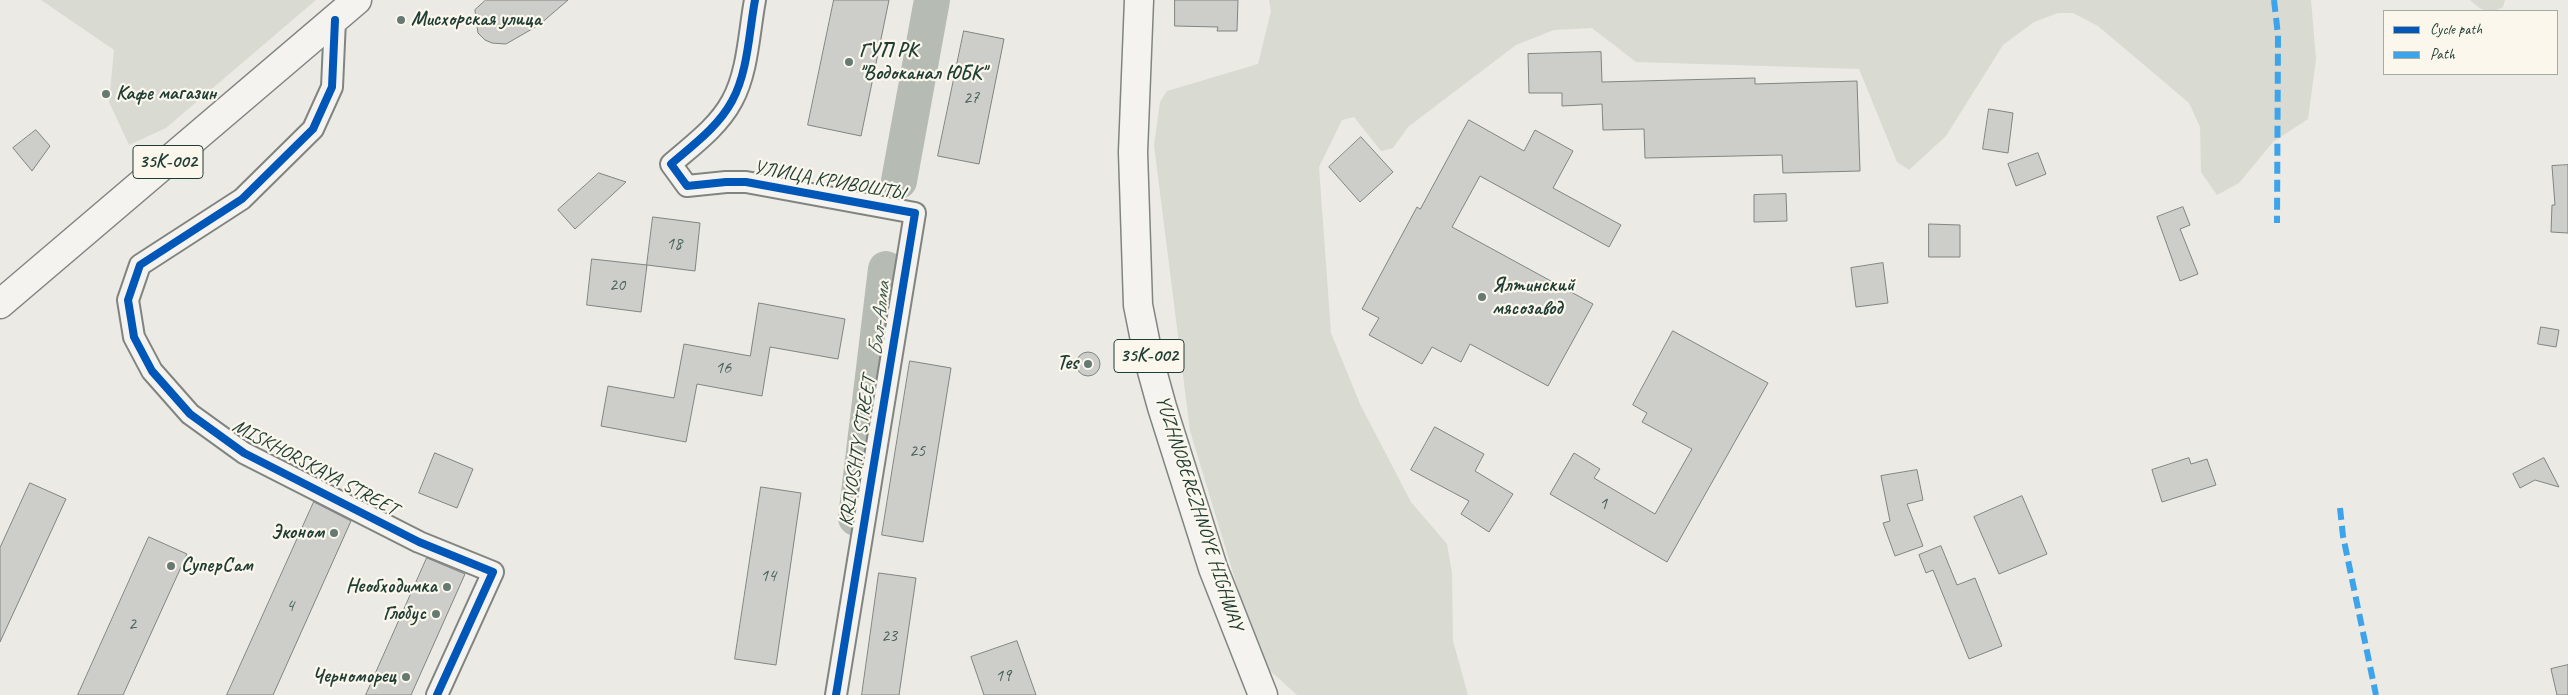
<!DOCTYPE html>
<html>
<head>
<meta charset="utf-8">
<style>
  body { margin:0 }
  #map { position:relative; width:2568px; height:695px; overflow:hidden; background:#ebeae4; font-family:Caveat,sans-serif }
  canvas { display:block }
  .legend { position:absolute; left:2383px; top:10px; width:175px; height:65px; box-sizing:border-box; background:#fbf7ec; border:1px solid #a3ada2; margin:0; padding:6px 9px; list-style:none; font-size:15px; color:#1f3d34 }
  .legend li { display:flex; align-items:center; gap:10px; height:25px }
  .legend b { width:25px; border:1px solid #a3ada2 }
</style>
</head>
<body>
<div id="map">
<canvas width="2568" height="695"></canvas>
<ul class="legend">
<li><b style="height:6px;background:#0057b8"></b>Cycle path</li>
<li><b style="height:6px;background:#3da4eb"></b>Path</li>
</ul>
</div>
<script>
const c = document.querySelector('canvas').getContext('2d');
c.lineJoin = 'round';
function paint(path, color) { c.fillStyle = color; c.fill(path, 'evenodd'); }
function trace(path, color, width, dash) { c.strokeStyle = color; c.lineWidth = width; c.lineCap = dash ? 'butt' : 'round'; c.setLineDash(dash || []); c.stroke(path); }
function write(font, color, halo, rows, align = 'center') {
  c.font = font + ' Caveat,sans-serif'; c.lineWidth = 4.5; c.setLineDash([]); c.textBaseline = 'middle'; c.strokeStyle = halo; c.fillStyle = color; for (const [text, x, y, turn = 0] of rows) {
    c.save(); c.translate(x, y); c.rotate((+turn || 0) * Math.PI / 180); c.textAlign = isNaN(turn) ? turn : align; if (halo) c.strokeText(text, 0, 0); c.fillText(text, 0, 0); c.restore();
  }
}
const green = new Path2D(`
  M 41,0 L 316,0 L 166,128 L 129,145 L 109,102 L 114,50 Z
  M 1269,0 L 2311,0 L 2316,59 L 2308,119 L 2273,142 L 2239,183 L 2217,195 L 2201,172 L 2200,127 L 2189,103 L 2098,26 L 2073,13 L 2058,13 L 2034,22 L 2003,45 L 1946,136 L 1909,170 L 1897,162 L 1859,69 L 1636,62 L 1592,28 L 1554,30 L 1516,45 L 1408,127 L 1393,148 L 1381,151 L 1354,117 L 1342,120 L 1319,167 L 1331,333 L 1360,404 L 1411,502 L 1447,544 L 1452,573 L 1453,641 L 1468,695 L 1297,695 L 1266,667 L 1254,642 L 1190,431 L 1154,145 L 1160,102 L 1167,91 L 1258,64 L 1271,11 Z
  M 2470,0 L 2505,0 L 2503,7 C 2489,15 2480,10 2470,0 Z`);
const river = new Path2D(`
  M 899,181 L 932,0
  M 856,518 L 886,269`);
const building = new Path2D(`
  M 486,0 L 568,0 L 539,25 L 506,44 L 492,43 L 485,40 L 478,33 L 475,10 Z
  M 834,0 L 889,0 L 861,136 L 808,125 Z
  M 1175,0 L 1238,0 L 1237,31 L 1217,31 L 1218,27 L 1175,26 Z
  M 964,31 L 1004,39 L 979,164 L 938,156 Z
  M 1601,52 L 1602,82 L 1755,78 L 1755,84 L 1857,81 L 1860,171 L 1783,173 L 1782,155 L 1645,158 L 1644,129 L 1603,130 L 1602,104 L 1562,106 L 1562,93 L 1529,93 L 1528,54 Z
  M 1989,109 L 2013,113 L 2008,153 L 1983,149 Z
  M 1469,120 L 1524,151 L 1535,130 L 1573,151 L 1553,188 L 1621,225 L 1609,247 L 1480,176 L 1452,227 L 1593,304 L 1548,386 L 1470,344 L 1461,362 L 1432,347 L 1422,364 L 1369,335 L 1379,318 L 1362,309 L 1417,207 L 1420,209 Z
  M 36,130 L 50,146 L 32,171 L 13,148 Z
  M 1361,137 L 1393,172 L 1360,202 L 1329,167 Z
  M 2038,153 L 2046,174 L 2016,186 L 2008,164 Z
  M 2568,165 L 2568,233 L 2551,232 L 2552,205 L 2555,205 L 2552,166 Z
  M 599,173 L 626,182 L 575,229 L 558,210 Z
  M 1786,194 L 1787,221 L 1754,222 L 1754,195 Z
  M 2183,207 L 2190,225 L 2180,229 L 2198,274 L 2180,281 L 2157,217 Z
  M 653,217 L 700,223 L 695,271 L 647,265 Z
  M 1929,224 L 1960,225 L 1960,257 L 1929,257 Z
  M 592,259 L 647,265 L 641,312 L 587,305 Z
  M 1883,263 L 1888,303 L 1856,307 L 1851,268 Z
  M 759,303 L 845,319 L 838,359 L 770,347 L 762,396 L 697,384 L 686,442 L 601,426 L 608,386 L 674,398 L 684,344 L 750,356 Z
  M 2541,327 L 2559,330 L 2556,347 L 2538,344 Z
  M 1673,331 L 1768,383 L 1667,562 L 1550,494 L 1574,453 L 1600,469 L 1594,478 L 1655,514 L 1692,449 L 1642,422 L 1647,413 L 1633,405 Z
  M1076 364a12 12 0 1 1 24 0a12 12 0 1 1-24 0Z
  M 910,361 L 951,368 L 923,542 L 882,535 Z
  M 1435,427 L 1484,454 L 1475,471 L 1513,494 L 1489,532 L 1461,514 L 1469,501 L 1411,470 Z
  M 435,453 L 473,469 L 457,508 L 419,493 Z
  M 2189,458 L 2191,464 L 2207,459 L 2216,485 L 2162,502 L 2152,470 Z
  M 2544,458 L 2559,487 L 2535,480 L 2520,488 L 2513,474 Z
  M 1917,470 L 1923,500 L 1907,504 L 1923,546 L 1895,556 L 1883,523 L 1890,521 L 1881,476 Z
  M 30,483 L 66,499 L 0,642 L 0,548 Z
  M 761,487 L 801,493 L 776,665 L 735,659 Z
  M 2022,496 L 2047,554 L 1999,574 L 1974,517 Z
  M 314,502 L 351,521 L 273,695 L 227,695 Z
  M 149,537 L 187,554 L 123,695 L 78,695 Z
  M 1941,546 L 1957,585 L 1975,578 L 2002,646 L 1969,659 L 1933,570 L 1926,573 L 1919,555 Z
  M 427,558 L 465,574 L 411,695 L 366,695 Z
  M 879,573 L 916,578 L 899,695 L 862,695 Z
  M 1017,641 L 1036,695 L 984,695 L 971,657 Z
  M 2568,665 L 2568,695 L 2557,695 L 2551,669 Z`);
const minor = new Path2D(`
  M 755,0 C 749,32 748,72 732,101 C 718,127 693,145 671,164 L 687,186 L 726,182 L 746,182 L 915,213 L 836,695
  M 335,20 L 332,87 L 313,129 L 242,199 L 140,265 L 128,300 L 134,337 L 152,371 L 190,414 L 244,453 L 419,542 L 493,572 L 437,695`);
const trunk = new Path2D(`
  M 1139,0 L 1133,152 L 1138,305 L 1149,360 L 1162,407 L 1213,568 L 1263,695
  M 0,304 L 357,0`);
const quiet = new Path2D(`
  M 2274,0 L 2278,35 L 2277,223
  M 2340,508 L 2343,536 L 2376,695`);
const cycleway = new Path2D(`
  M 755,0 C 749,32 748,72 732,101 C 718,127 693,145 671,164 L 687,186 L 726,182 L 746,182 L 915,213 L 836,695
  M 335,20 L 332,87 L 313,129 L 242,199 L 140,265 L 128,300 L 134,337 L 152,371 L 190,414 L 244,453 L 419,542 L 493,572 L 437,695`);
const markers = [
  [401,20,5,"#667a72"],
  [849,62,5,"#667a72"],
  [106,94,5,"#667a72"],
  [1482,297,5,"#667a72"],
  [1088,364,5,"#667a72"],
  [334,533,5,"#667a72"],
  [171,566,5,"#667a72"],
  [447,587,5,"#667a72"],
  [436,614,5,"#667a72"],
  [406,677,5,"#667a72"]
];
const numberNames = [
  ["27",971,98],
  ["18",674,244],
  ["20",617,285],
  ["16",723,368],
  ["25",917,451],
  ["1",1603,504],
  ["14",768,576],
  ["4",290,606],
  ["2",132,624],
  ["23",889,636],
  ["19",1003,676]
];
const shields = [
  [168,162,70],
  [1149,356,70]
];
const shieldNames = [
  ["35К-002",168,162],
  ["35К-002",1149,356]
];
const poiNames = [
  ["Мисхорская улица",411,20],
  ["ГУП РК",859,51],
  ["\"Водоканал ЮБК\"",859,74],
  ["Кафе магазин",116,94],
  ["Ялтинский",1492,286],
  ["мясозавод",1492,309],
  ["Tes",1078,364,"right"],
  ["Эконом",324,533,"right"],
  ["СуперСам",181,566],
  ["Необходимка",437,587,"right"],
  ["Глобус",426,614,"right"],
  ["Черноморец",396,677,"right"]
];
const streetNames = [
  ["УЛИЦА КРИВОШТЫ",829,181,10],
  ["KRIVOSHTY STREET",858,451,-81],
  ["MISKHORSKAYA STREET",315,468,28],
  ["YUZHNOBEREZHNOYE HIGHWAY",1199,513,72]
];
const waterNames = [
  ["Бал-Алма",880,319,-84]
];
paint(green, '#d9dbd2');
trace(river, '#b6bcb4', 36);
paint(building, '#cdceca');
trace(building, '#808581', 1);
trace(minor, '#808581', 24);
trace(trunk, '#808581', 31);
trace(minor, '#f4f3ef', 20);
trace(trunk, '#f4f3ef', 28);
trace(quiet, '#3da4eb', 6, [12, 6]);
trace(cycleway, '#0057b8', 8);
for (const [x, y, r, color] of markers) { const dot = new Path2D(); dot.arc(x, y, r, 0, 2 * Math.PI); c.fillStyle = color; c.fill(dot); trace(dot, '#fbf7ec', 2); }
write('18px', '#4a615a', null, numberNames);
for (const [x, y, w] of shields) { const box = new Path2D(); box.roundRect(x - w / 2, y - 16.5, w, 33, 4); c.fillStyle = '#fbf7ec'; c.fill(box); trace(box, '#1f3d34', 1); }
write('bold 19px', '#1f3d34', null, shieldNames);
write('bold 20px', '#1f3d34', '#fbf7ec', poiNames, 'left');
write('20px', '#1f3d34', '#fbf7ec', streetNames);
write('italic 21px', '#455d54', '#fbf7ec', waterNames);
</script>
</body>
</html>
